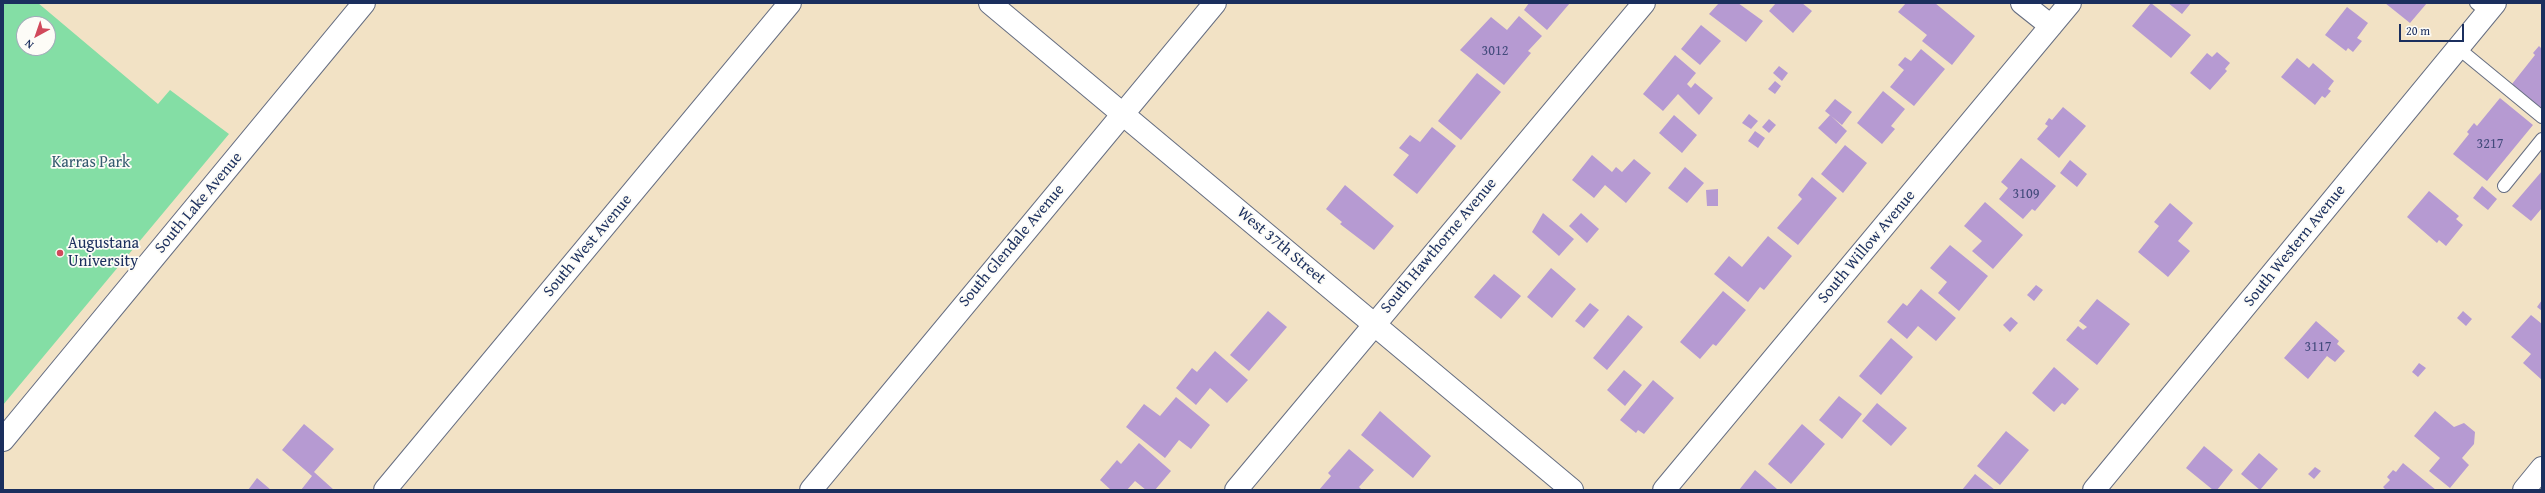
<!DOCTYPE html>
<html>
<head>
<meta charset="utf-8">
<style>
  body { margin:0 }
  #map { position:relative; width:2545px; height:493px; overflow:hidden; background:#f2e2c5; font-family:"Gentium Book Plus",serif }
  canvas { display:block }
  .frame { position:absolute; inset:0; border:4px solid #1b2f5e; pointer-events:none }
  .north { position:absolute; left:16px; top:16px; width:40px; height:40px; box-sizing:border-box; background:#fdfcf7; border:1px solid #a3aaba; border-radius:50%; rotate:220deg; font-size:11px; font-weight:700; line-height:16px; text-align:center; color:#1b2f5e }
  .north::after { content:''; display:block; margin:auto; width:14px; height:18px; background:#d1495b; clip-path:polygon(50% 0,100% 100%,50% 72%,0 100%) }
  .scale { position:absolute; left:2399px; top:24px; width:65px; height:18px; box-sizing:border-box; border:2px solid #1b2f5e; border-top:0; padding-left:5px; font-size:12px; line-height:14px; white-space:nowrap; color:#1b2f5e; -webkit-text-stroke:3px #fdfcf7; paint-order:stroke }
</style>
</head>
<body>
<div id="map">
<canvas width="2545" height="493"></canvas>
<div class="frame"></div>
<div class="north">N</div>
<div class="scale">20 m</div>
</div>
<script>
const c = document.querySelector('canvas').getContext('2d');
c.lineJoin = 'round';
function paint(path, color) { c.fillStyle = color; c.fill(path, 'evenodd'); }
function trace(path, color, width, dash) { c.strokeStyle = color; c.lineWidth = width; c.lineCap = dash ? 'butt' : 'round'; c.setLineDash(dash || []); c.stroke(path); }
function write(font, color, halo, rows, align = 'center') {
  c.font = font + ' "Gentium Book Plus",serif'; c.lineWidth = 3.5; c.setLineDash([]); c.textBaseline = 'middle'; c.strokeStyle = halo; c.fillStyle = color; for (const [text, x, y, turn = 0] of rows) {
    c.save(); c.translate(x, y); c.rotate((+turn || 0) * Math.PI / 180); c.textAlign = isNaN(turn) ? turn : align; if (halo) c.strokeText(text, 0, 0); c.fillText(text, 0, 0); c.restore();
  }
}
const green = new Path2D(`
  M 3,3 L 38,3 L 158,104 L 170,90 L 229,134 L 3,405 ZM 24,24 L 48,24 L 48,48 L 24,48 Z`);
const building = new Path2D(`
  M 1529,3 L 1570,3 L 1547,30 L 1524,10 Z
  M 1719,3 L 1738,3 L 1763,21 L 1746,42 L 1709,14 Z
  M 1776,3 L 1802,3 L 1812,11 L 1793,33 L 1769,11 Z
  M 1906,3 L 1935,3 L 1975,36 L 1952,65 L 1922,41 L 1927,35 L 1898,12 Z
  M 2151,3 L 2191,35 L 2171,58 L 2132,26 Z
  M 2168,3 L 2191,3 L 2182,14 Z
  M 2385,3 L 2427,3 L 2410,23 Z
  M 2347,7 L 2368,23 L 2357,38 L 2362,41 L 2353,52 L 2348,48 L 2346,51 L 2325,35 Z
  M 1519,16 L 1542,36 L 1528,51 L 1531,53 L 1504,85 L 1460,50 L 1491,17 L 1507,30 Z
  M 1701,25 L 1721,41 L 1700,65 L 1681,49 Z
  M 2539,46 L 2542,49 L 2542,109 L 2512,84 L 2535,55 L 2533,53 Z
  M 1921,49 L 1945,69 L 1914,106 L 1890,87 L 1904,70 L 1898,65 L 1905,57 L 1911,61 Z
  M 2217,52 L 2230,63 L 2225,69 L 2227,71 L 2210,90 L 2190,73 L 2207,53 L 2212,57 Z
  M 1675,55 L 1696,73 L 1687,84 L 1691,88 L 1695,83 L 1713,98 L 1699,115 L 1678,94 L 1663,111 L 1643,94 Z
  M 2297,58 L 2309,68 L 2313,63 L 2334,81 L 2328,89 L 2331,91 L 2325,98 L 2322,96 L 2315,105 L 2281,77 Z
  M 1779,66 L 1788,73 L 1782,81 L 1773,73 Z
  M 1477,73 L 1501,92 L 1461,140 L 1438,121 Z
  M 1775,81 L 1781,86 L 1775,94 L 1768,89 Z
  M 1883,91 L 1905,109 L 1891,126 L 1895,129 L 1882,144 L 1857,123 Z
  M 2500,98 L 2533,125 L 2487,181 L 2453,154 L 2469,134 L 2467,132 L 2474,123 L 2477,126 Z
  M 1835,99 L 1852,112 L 1842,125 L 1825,111 Z
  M 2063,107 L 2086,126 L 2059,158 L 2037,139 L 2048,126 L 2045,124 L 2049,118 L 2052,120 Z
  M 1749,114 L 1758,121 L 1751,129 L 1742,123 Z
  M 1674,115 L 1697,135 L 1682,153 L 1659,133 Z
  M 1830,115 L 1847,131 L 1836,144 L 1818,128 Z
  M 1769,119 L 1776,125 L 1769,133 L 1762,127 Z
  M 1432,127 L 1456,146 L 1417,194 L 1393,175 L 1409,155 L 1399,148 L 1410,135 L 1420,142 Z
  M 1755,131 L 1765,138 L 1758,148 L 1748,141 Z
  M 1845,145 L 1867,163 L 1843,193 L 1821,174 Z
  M 1592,155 L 1612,172 L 1616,167 L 1622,172 L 1634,159 L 1651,173 L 1626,203 L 1605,185 L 1594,198 L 1572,180 Z
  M 2021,158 L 2056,186 L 2035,211 L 2032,209 L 2023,219 L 1999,199 L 2008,188 L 2001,182 Z
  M 2070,160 L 2087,174 L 2077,187 L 2060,173 Z
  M 1685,167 L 1704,183 L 1687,203 L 1668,188 Z
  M 2542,171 L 2542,208 L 2531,221 L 2512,206 Z
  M 1812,177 L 1837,198 L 1798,245 L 1777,228 L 1802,199 L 1798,195 Z
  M 1345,185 L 1394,226 L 1374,250 L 1340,224 L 1342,222 L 1326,209 Z
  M 2482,186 L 2497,199 L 2488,210 L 2473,198 Z
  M 1718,189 L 1718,206 L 1707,206 L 1706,190 Z
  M 2429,191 L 2459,216 L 2456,219 L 2463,225 L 2446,246 L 2439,240 L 2437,243 L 2407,217 Z
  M 1985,202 L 2023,235 L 1993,269 L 1972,251 L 1982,241 L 1964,226 Z
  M 2170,203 L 2193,223 L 2178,241 L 2190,251 L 2168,277 L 2138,252 L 2159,226 L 2154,222 Z
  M 1543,213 L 1574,239 L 1559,256 L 1532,232 Z
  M 1581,213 L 1599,229 L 1587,243 L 1569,226 Z
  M 1768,236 L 1792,256 L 1764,290 L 1760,287 L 1748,302 L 1714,274 L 1729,256 L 1742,267 Z
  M 1950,245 L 1988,276 L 1959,311 L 1938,293 L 1947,282 L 1930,268 Z
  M 1551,268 L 1576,289 L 1552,318 L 1527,297 Z
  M 1494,274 L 1521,296 L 1501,319 L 1474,297 Z
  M 2036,285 L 2043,290 L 2034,301 L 2027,295 Z
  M 1921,289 L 1956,318 L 1936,341 L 1918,326 L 1907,339 L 1887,322 L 1903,303 L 1907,306 Z
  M 1723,291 L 1746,310 L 1716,346 L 1713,344 L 1700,359 L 1680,342 Z
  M 2097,299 L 2130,324 L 2097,365 L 2066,340 L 2078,326 L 2083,330 L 2087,327 L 2079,321 Z
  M 2542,300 L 2542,311 L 2537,307 Z
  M 1590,303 L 1599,310 L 1584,328 L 1575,321 Z
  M 1268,311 L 1287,327 L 1249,371 L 1230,355 Z
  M 2463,311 L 2472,319 L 2466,326 L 2457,318 Z
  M 1628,315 L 1643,327 L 1607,370 L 1593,358 Z
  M 2531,315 L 2542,324 L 2542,380 L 2523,363 L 2531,354 L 2511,337 Z
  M 2011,317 L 2018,323 L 2010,332 L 2003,325 Z
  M 2316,321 L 2339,341 L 2337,344 L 2345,351 L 2335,362 L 2327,356 L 2308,379 L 2284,358 Z
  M 1891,338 L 1913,357 L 1881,395 L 1859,376 Z
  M 1215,351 L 1248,380 L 1227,403 L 1210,388 L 1196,405 L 1176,388 L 1192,368 L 1197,372 Z
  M 2419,363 L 2426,368 L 2418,377 L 2412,372 Z
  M 2054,367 L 2079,389 L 2065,405 L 2062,403 L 2054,412 L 2032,393 Z
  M 1624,370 L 1642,385 L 1625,406 L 1607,390 Z
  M 1653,380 L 1674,398 L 1644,434 L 1638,430 L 1636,433 L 1620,420 Z
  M 1839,396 L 1862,414 L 1842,439 L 1819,420 Z
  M 1176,397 L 1210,425 L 1191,449 L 1179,440 L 1165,458 L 1126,427 L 1144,404 L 1160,416 Z
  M 1877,403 L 1907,428 L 1891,446 L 1862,421 Z
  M 1380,411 L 1431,456 L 1413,478 L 1361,435 Z
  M 2435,411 L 2454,427 L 2464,423 L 2475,432 L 2474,444 L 2462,458 L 2469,465 L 2450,488 L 2429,471 L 2440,458 L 2414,436 Z
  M 304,424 L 334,449 L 314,472 L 334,490 L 301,490 L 312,476 L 282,450 Z
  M 1802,424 L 1825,444 L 1791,484 L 1768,464 Z
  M 2006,431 L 2029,450 L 2000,485 L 1977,466 Z
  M 1139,443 L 1171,471 L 1155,490 L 1146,490 L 1135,481 L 1127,490 L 1111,490 L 1100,480 L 1117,460 L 1121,464 Z
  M 2204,446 L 2233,470 L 2217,490 L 2213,490 L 2186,468 Z
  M 1349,449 L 1374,470 L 1359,487 L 1361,489 L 1319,490 L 1331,476 L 1328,473 Z
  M 2259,453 L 2278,469 L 2260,490 L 2241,474 Z
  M 2403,463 L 2436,490 L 2386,490 L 2383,487 L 2390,480 L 2387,477 L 2393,470 L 2396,472 Z
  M 2315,467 L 2321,471 L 2314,479 L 2308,474 Z
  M 1755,470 L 1777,489 L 1776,490 L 1739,490 Z
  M 1975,474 L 1995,490 L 1962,490 Z
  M 257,478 L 271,490 L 248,490 Z`);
const service = new Path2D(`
  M 2476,3 L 2488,13
  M 2458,48 L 2542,117
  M 2504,186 L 2542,139`);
const minor = new Path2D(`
  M 2022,3 L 2051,26
  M 385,490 L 790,3
  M 811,490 L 1215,3
  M 1236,490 L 1644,3
  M 1664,490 L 2070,3
  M 2524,490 L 2542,468`);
const tertiary = new Path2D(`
  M 990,3 L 1572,490
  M 3,440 L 364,3
  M 2094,490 L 2495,3`);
const markers = [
  [60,253,4,"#d1495b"]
];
const numberNames = [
  ["3012",1495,51],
  ["3217",2490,144],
  ["3109",2026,194],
  ["3117",2318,347]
];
const parkNames = [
  ["Karras Park",91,163]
];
const streetNames = [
  ["South Lake Avenue",199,203,-50],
  ["South West Avenue",588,246,-50],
  ["South Glendale Avenue",1012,246,-50],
  ["West 37th Street",1281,246,40],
  ["South Hawthorne Avenue",1439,246,-50],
  ["South Western Avenue",2295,246,-51],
  ["South Willow Avenue",1867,247,-50]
];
const poiNames = [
  ["Augustana",68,244],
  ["University",68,262]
];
paint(green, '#84dea5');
paint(building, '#b69ad2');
trace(service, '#666e82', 14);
trace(minor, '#666e82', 24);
trace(tertiary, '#666e82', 24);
trace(service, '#fff', 12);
trace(minor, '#fff', 22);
trace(tertiary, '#fff', 22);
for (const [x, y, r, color] of markers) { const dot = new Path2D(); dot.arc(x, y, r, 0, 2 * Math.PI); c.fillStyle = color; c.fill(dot); trace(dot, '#fdfcf7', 1.5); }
write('14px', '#424a7b', null, numberNames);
write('16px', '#355b70', '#fdfcf7', parkNames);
write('16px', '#1b2f5e', '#fdfcf7', streetNames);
write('16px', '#1b2f5e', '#fdfcf7', poiNames, 'left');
</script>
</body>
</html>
